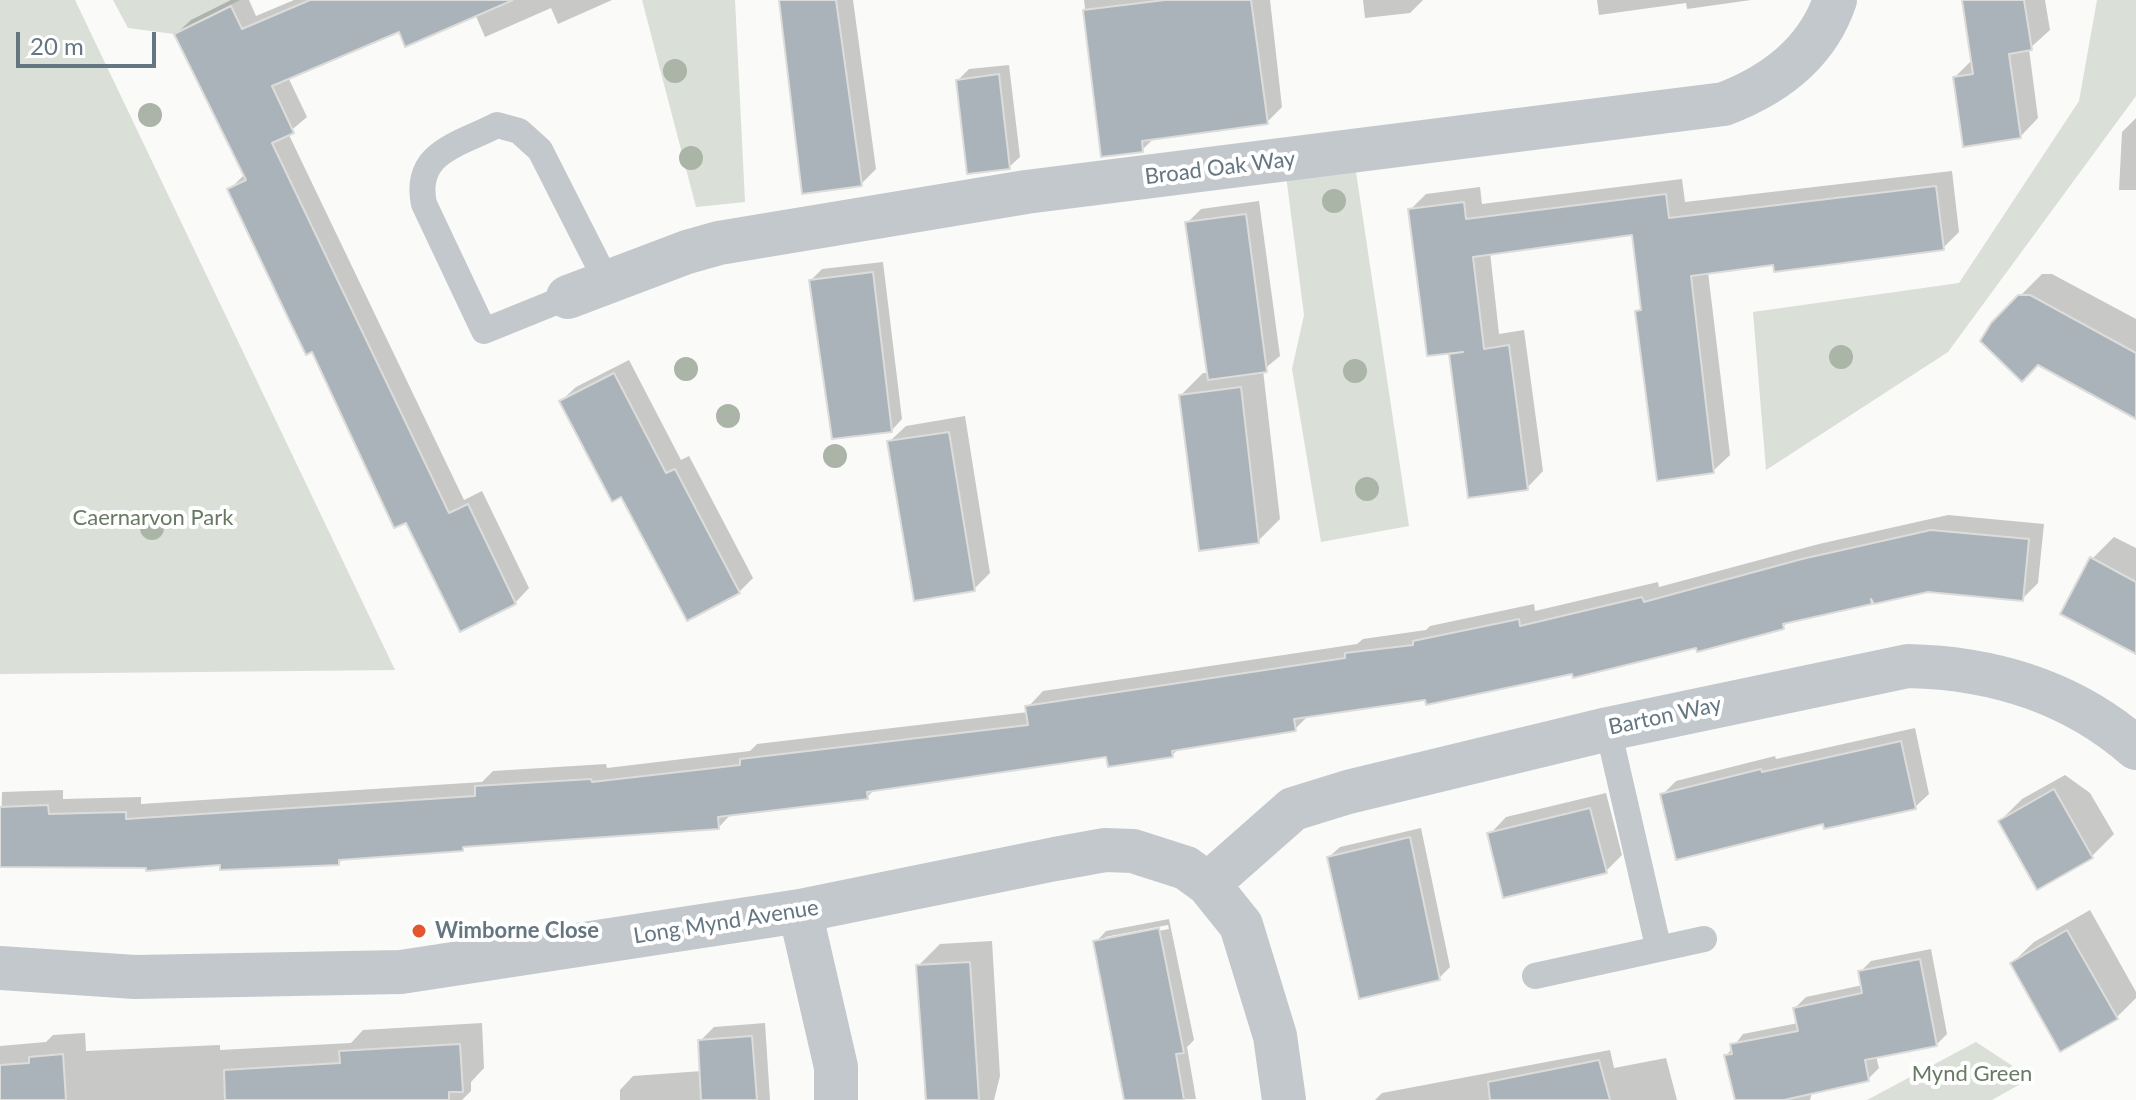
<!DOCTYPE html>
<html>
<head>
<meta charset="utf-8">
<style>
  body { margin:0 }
  #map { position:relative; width:2136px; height:1100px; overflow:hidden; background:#fafaf8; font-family:Lato,sans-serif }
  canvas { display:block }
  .scale { position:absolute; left:16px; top:32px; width:140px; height:36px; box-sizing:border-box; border:4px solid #657683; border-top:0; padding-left:10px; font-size:24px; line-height:28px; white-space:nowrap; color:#657683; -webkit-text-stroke:6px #fff; paint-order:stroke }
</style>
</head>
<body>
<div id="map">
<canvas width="2136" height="1100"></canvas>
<div class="scale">20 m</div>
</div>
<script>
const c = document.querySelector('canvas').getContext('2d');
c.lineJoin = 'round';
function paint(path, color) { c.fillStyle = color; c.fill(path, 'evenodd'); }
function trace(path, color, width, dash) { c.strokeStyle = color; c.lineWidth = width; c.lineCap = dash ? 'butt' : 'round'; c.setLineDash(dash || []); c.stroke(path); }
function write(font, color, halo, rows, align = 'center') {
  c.font = font + ' Lato,sans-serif'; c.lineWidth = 8; c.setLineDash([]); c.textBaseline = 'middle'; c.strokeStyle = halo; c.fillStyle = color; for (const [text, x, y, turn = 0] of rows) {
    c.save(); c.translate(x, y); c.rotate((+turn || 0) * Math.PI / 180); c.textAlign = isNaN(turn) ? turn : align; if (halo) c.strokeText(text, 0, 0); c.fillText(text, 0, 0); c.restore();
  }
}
const green = new Path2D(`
  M 0,0 L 75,0 L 395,670 L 0,674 Z
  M 113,0 L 240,0 L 174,34 L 128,28 Z
  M 642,0 L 735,0 L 745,202 L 696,207 Z
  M 2097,0 L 2136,0 L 2136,96 L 1948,352 L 1766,470 L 1753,312 L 1959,283 L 2079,101 Z
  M 1353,152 L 1409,526 L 1321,542 L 1292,369 L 1304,315 L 1284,160 Z
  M 1976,1042 L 2031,1078 L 1992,1100 L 1867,1100 Z`);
const shadow = new Path2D(`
  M 231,0 L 249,0 L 256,16 L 294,0 L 612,0 L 558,24 L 551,8 L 485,37 L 475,14 L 400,30 L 288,77 L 307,117 L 288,133 L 464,500 L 482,491 L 529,588 L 515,603 L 407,520 L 313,350 L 230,189 L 244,175 L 176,34 L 191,20 Z
  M 781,0 L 853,0 L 876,169 L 861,184 L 804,191 Z
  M 1084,0 L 1270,0 L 1282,107 L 1267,122 L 1155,137 L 1142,150 L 1103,155 Z
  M 1363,0 L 1423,0 L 1410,13 L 1365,18 Z
  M 1597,0 L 1751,0 L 1687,9 L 1686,3 L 1599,15 Z
  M 1965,0 L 2045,0 L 2050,30 L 2029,49 L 2038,118 L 2020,137 L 1955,77 L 1973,59 Z
  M 1009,65 L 1020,157 L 1009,167 L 958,80 L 969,69 Z
  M 2136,118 L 2136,190 L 2119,190 L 2122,132 Z
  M 1952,171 L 1959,232 L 1943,248 L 1708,272 L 1730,455 L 1713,471 L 1637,312 L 1643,306 L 1633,232 L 1490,252 L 1499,334 L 1524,330 L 1543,471 L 1527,488 L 1451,355 L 1455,351 L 1410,210 L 1426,194 L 1480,187 L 1482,204 L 1682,179 L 1685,202 Z
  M 1259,201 L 1280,356 L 1263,370 L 1280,519 L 1258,541 L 1181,395 L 1203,373 L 1208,373 L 1187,223 L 1201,209 Z
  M 883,262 L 902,419 L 892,430 L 811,280 L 822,269 Z
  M 2042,274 L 2052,274 L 2136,319 L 2136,417 L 1992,324 Z
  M 629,360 L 681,460 L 689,456 L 753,578 L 739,592 L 622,494 L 561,401 L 576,387 Z
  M 965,416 L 990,573 L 974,589 L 889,442 L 906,426 Z
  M 1948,515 L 2044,524 L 2038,583 L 2022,599 L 1928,590 L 1874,599 L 1790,620 L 1783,627 L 1573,672 L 1309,715 L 1295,729 L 1180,748 L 1172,755 L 1108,755 L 875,789 L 867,797 L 732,813 L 719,827 L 467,845 L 462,850 L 345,857 L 339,863 L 0,866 L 2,792 L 63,790 L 63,799 L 141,797 L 141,804 L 482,782 L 493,771 L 606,764 L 607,768 L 750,751 L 757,744 L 1028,712 L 1028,707 L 1043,691 L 1357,644 L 1363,639 L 1426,630 L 1430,626 L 1534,604 L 1535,611 L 1658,582 L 1659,587 L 1819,544 Z
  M 2114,537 L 2136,548 L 2136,649 L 2092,559 Z
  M 1915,728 L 1929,794 L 1915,807 L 1825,821 L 1662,795 L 1676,781 L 1775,756 L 1776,759 Z
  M 2065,775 L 2090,793 L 2114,834 L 2092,856 L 2000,821 L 2022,799 Z
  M 1606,793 L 1622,855 L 1606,871 L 1490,834 L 1506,817 Z
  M 1421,828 L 1450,967 L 1439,978 L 1329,857 L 1340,847 Z
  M 2090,910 L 2136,992 L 2136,998 L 2116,1018 L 2012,963 L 2034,942 Z
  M 1169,919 L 1194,1040 L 1187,1047 L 1196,1099 L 1124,1100 L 1096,942 L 1106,931 ZM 1168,925 L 1169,929 L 1105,941 L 1105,937 Z
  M 992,941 L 1000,1076 L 994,1100 L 925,1100 L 918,966 L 940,944 Z
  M 1931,949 L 1947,1034 L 1936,1045 L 1876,1056 L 1879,1068 L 1868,1079 L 1812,1092 L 1810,1100 L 1737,1100 L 1726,1056 L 1743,1034 L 1798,1023 L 1795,1008 L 1806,997 L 1863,985 L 1860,972 L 1871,961 Z
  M 482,1023 L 484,1068 L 471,1082 L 471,1091 L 462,1100 L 0,1100 L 0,1046 L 46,1042 L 53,1035 L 85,1033 L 86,1051 L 220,1045 L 220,1050 L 351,1043 L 363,1030 Z
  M 765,1023 L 770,1100 L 620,1100 L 620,1090 L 633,1076 L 702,1071 L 700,1041 L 714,1027 Z
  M 1610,1050 L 1614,1068 L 1666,1058 L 1677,1100 L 1375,1100 L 1382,1093 Z`);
const building = new Path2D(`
  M 310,0 L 513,0 L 405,47 L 399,32 L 272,86 L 294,133 L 272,143 L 449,513 L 468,504 L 516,604 L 460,632 L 406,523 L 394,528 L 312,352 L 306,355 L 290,322 L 227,189 L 246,180 L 174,34 L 231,6 L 242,29 Z
  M 779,0 L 836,0 L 862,186 L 802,194 Z
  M 1165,0 L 1251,0 L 1268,124 L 1142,141 L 1143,152 L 1101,157 L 1083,10 Z
  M 1962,0 L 2024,0 L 2032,50 L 2009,54 L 2021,138 L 1963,147 L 1953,77 L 1973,74 Z
  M 999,74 L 1010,169 L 967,174 L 956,80 Z
  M 1936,186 L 1944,250 L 1774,272 L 1773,265 L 1691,276 L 1714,473 L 1657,481 L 1635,311 L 1641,310 L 1632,235 L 1473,257 L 1484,349 L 1509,345 L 1528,490 L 1468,498 L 1449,354 L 1463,352 L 1427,356 L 1408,209 L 1464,202 L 1466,219 L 1666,194 L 1669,218 Z
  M 1246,214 L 1267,372 L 1208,380 L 1185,222 Z
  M 873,272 L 892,432 L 832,439 L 809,280 Z
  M 2018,295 L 2030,295 L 2136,353 L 2136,419 L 2038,365 L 2022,382 L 1980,341 L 1991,323 Z
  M 614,373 L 666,473 L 675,469 L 740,593 L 687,621 L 621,497 L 612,502 L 559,401 Z
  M 1241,387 L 1259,543 L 1199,551 L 1179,395 Z
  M 949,432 L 975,591 L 914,601 L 887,441 Z
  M 1931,530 L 2029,539 L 2023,601 L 1928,592 L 1874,604 L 1871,599 L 1872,604 L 1783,624 L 1784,629 L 1697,652 L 1696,648 L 1573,678 L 1572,674 L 1426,705 L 1425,700 L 1294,719 L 1296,731 L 1172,751 L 1173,757 L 1108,767 L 1106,757 L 867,792 L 868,799 L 718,817 L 719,829 L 463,847 L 463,851 L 339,860 L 339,865 L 220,870 L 220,865 L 146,871 L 146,868 L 0,867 L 0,807 L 48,805 L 49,814 L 126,812 L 126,819 L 475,796 L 475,786 L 591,779 L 592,782 L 740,765 L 740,759 L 1028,725 L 1025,706 L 1345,658 L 1345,653 L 1413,645 L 1413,641 L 1519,619 L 1520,626 L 1642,597 L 1644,602 L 1802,559 Z
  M 2090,557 L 2136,582 L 2136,654 L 2060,614 Z
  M 1901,741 L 1916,809 L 1824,829 L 1823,824 L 1676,860 L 1660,794 L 1761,769 L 1762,772 Z
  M 2054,789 L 2093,858 L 2037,890 L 1998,821 Z
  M 1590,808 L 1607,873 L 1503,898 L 1487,833 Z
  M 1410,837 L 1440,980 L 1359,999 L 1327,857 Z
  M 1159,928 L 1184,1053 L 1176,1054 L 1184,1100 L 1124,1100 L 1093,941 Z
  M 2067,930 L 2118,1019 L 2060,1052 L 2010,963 Z
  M 1920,959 L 1937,1046 L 1865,1060 L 1869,1081 L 1784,1100 L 1735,1100 L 1724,1055 L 1732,1054 L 1730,1044 L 1798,1031 L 1793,1008 L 1862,993 L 1858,971 Z
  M 970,962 L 979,1100 L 926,1100 L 916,965 Z
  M 752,1036 L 757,1100 L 701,1100 L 698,1040 Z
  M 460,1044 L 463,1092 L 449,1092 L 449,1100 L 225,1100 L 224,1070 L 340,1063 L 339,1051 Z
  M 63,1054 L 66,1100 L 0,1100 L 0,1065 L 29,1063 L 29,1057 Z
  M 1599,1060 L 1610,1100 L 1490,1100 L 1488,1082 Z`);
const lane = new Path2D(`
  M 568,297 L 484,331 L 424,204 C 413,152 459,145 497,125 L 519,131 L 540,150 L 607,282
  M 1608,729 L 1658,946
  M 1535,976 L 1704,939`);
const street = new Path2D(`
  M 568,297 L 687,252 L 719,243 L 1026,192 L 1724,104 C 1774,85 1817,53 1835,0
  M 1208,884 L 1293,809 L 1348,792 L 1608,729 L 1908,666 C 1993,668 2071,691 2136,748
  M 800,911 L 836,1067 L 836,1100
  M 0,968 L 135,977 L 401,972 L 800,911 L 1055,859 L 1105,850 L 1133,851 L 1186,868 L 1208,884 L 1241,925 L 1275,1036 L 1284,1100`);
const trees = [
  [675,71],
  [150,115],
  [691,158],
  [1334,201],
  [1841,357],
  [686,369],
  [1355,371],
  [728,416],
  [835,456],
  [1367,489],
  [152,528]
];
const markers = [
  [419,931,8,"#e4572e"]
];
const streetNames = [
  ["Broad Oak Way",1220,168,-7],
  ["Barton Way",1665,716,-12],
  ["Long Mynd Avenue",726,922,-9]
];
const parkNames = [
  ["Caernarvon Park",153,518],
  ["Mynd Green",1972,1074]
];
const poiNames = [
  ["Wimborne Close",435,931]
];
paint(green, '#dadfd7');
paint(shadow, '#0003');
paint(building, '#aab3b9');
trace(building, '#dcdcda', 2);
trace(lane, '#c3c8cc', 26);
trace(street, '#c3c8cc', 44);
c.fillStyle = '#aab4a7';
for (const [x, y] of trees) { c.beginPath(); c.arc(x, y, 12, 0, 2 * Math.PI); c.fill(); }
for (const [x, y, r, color] of markers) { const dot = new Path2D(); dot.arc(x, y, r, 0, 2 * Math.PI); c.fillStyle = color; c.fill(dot); trace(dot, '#fff', 3); }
write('22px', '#657683', '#fff', streetNames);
write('22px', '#687a64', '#fff', parkNames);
write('bold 22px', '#657683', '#fff', poiNames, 'left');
</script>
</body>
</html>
